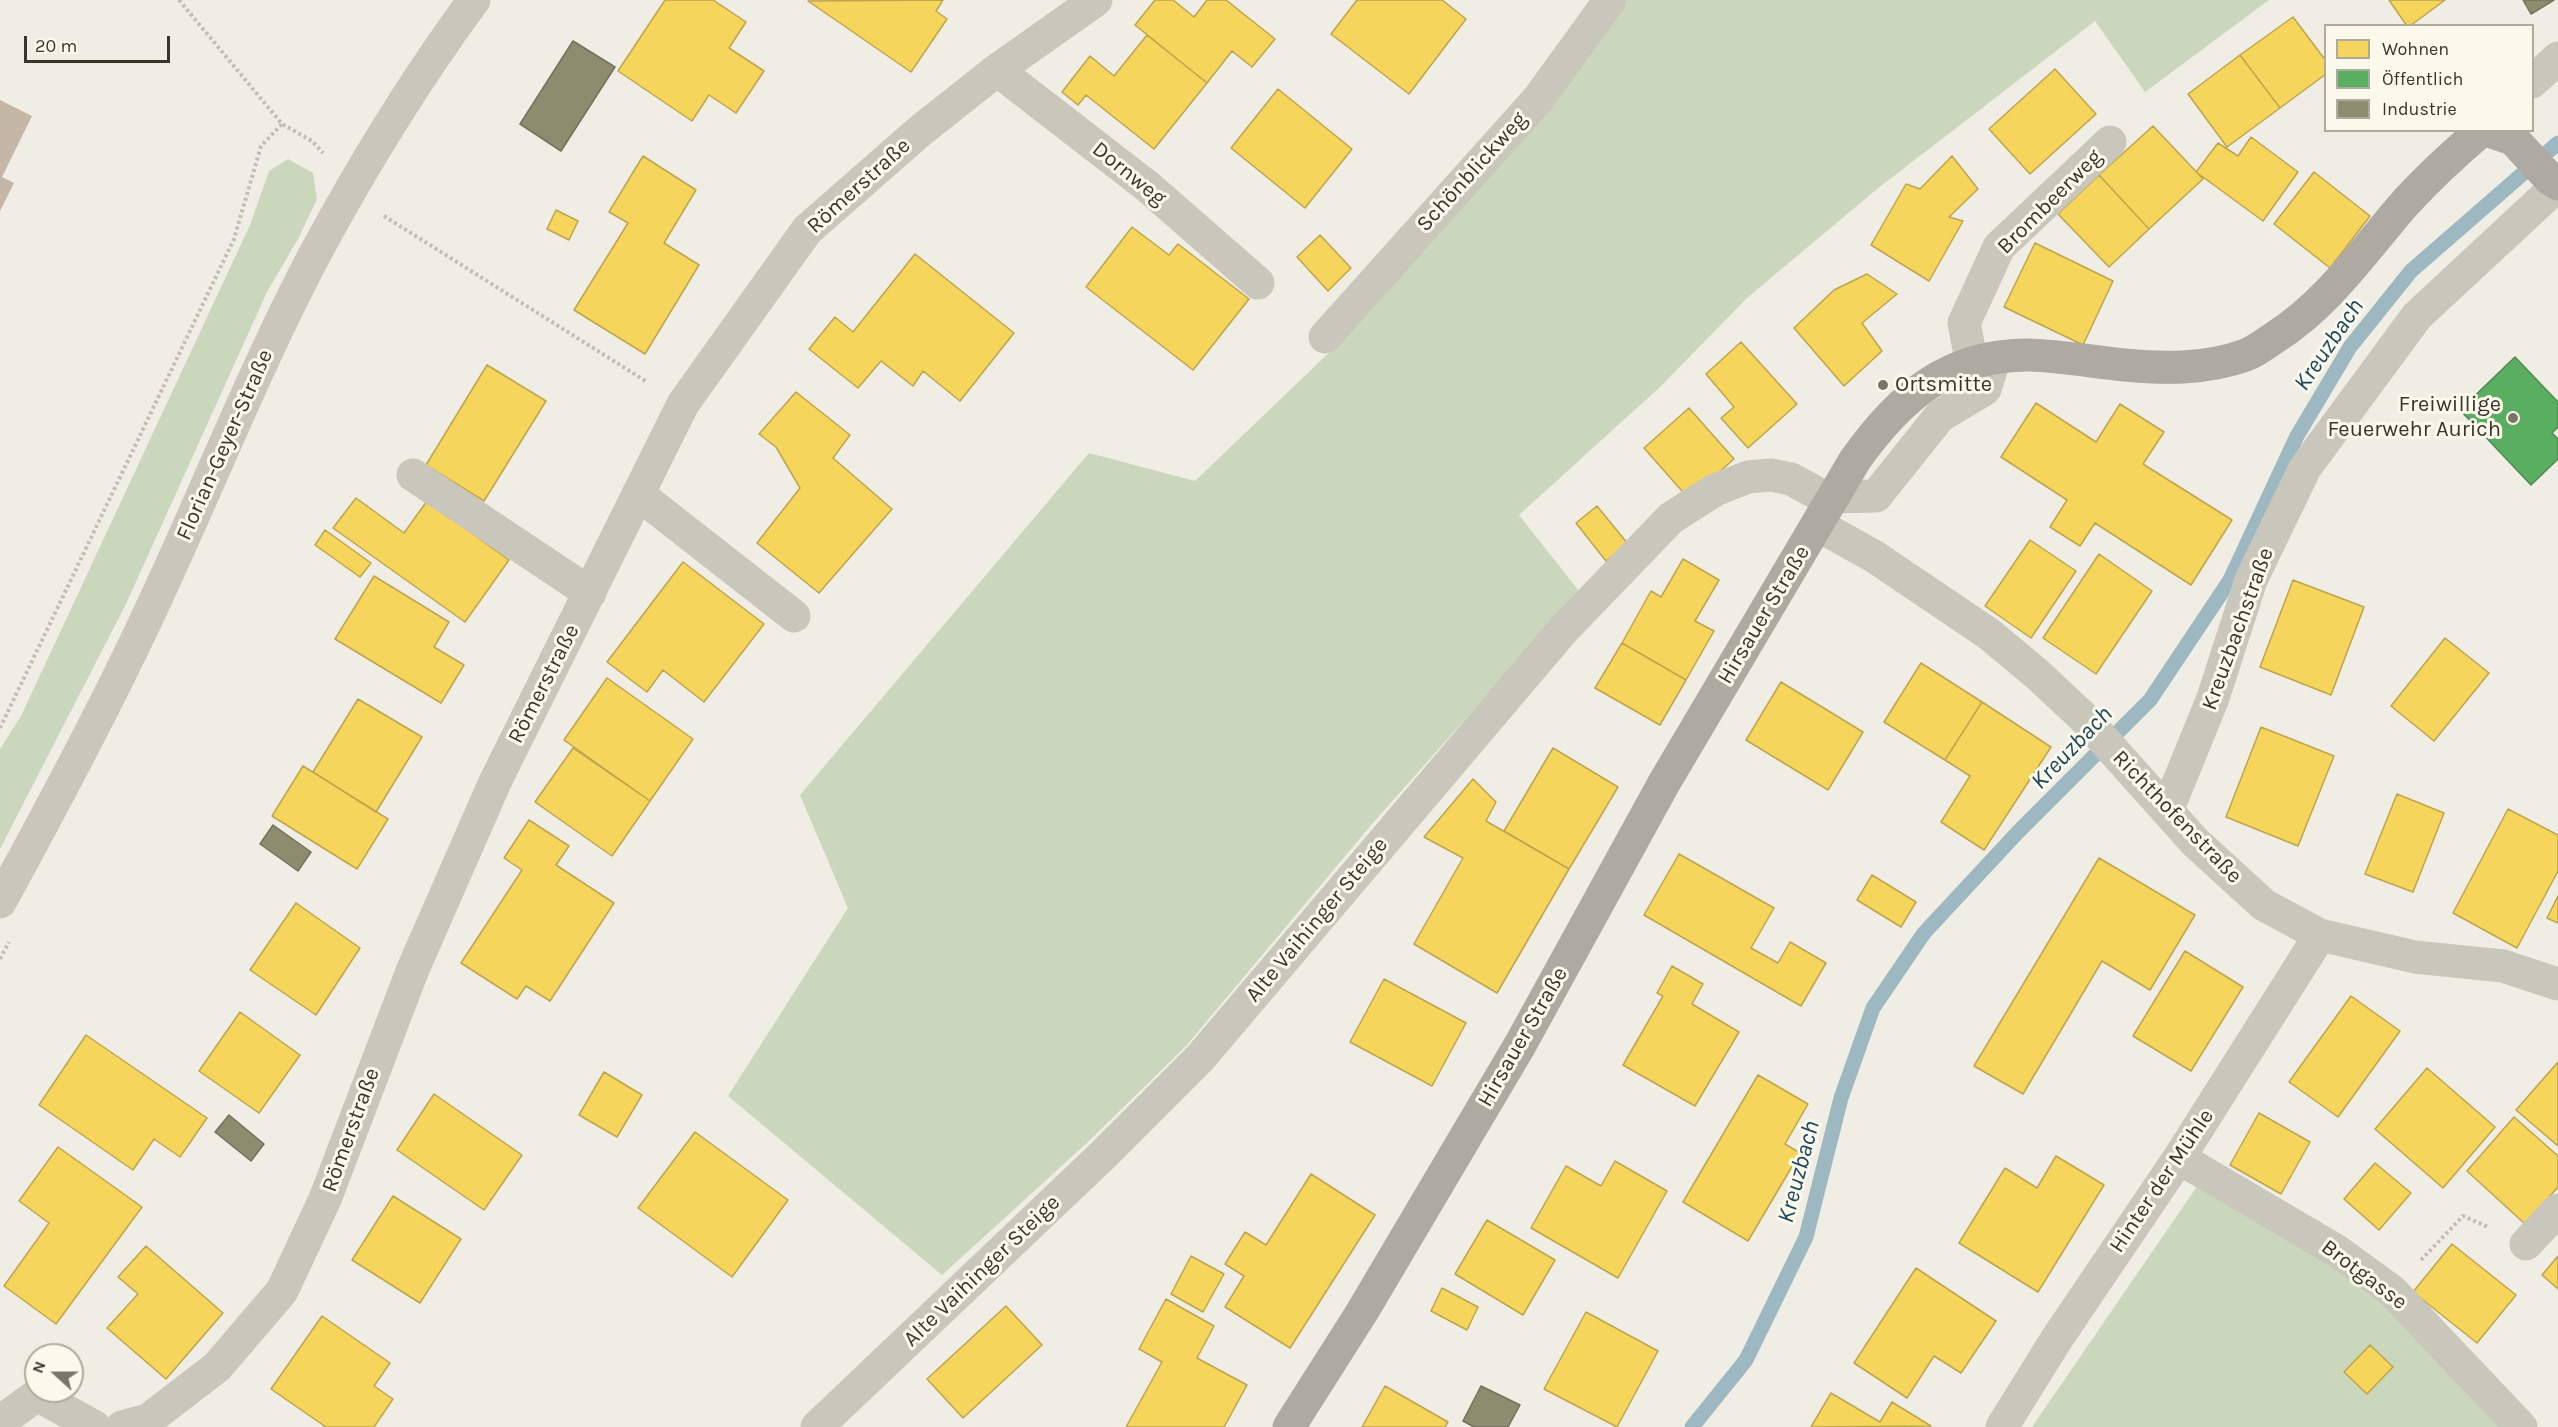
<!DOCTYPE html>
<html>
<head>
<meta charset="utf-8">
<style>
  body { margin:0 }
  #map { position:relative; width:2558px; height:1427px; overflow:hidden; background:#efede4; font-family:Karla,sans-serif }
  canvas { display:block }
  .legend { position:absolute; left:2324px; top:24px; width:210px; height:108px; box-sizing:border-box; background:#fbf9ec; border:2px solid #aeaa9e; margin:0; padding:8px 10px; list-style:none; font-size:18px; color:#3a342a }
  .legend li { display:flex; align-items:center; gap:12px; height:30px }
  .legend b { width:30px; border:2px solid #aeaa9e }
  .north { position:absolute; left:24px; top:1343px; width:60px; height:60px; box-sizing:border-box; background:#fbf9ec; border:2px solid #aeaa9e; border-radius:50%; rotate:291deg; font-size:16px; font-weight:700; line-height:24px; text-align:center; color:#3a342a }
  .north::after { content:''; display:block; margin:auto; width:21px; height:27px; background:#79756b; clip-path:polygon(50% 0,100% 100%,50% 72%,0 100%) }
  .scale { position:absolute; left:24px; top:36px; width:146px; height:27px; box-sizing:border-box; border:3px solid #3a342a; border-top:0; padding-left:8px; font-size:18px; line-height:21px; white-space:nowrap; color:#3a342a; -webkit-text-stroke:4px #fbf9ec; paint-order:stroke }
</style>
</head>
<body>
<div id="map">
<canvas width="2558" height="1427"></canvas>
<ul class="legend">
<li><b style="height:16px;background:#f6d55c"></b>Wohnen</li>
<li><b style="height:16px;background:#5aae61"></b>Öffentlich</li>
<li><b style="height:16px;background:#8c8c6e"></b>Industrie</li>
</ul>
<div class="north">N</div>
<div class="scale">20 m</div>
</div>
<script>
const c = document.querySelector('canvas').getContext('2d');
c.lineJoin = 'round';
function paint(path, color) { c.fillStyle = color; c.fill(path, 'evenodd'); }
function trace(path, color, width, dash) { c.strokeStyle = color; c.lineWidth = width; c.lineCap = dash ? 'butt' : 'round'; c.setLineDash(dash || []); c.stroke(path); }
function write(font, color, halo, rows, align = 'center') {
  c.font = font + ' Karla,sans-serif'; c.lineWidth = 6; c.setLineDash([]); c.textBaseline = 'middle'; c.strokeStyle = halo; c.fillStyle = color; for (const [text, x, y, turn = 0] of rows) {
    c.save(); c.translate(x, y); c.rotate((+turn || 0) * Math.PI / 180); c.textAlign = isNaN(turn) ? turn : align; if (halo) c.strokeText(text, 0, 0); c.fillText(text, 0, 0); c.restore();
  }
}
const green = new Path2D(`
  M 1624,0 L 2269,0 L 2145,92 L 2095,21 L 1877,189 L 1747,298 L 1660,387 L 1519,515 L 1579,591 L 1372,824 L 1186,1046 L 1089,1141 L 942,1275 L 728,1096 L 848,908 L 800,795 L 1089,453 L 1195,481 L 1335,347 Z
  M 288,159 L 313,173 L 317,199 L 298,239 L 267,292 L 126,604 L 0,849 L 0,749 L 21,716 L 250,225 L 269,171 Z
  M 2200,1182 L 2387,1299 L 2507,1427 L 2032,1427 Z`);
const homes = new Path2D(`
  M 665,0 L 713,0 L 746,22 L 729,48 L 764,71 L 736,113 L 709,95 L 692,121 L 618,71 Z
  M 943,0 L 936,11 L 947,19 L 911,72 L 808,1 Z
  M 1155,0 L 1173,0 L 1194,17 L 1207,0 L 1226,0 L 1275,39 L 1252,67 L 1232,51 L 1207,83 L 1135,25 Z
  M 1357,0 L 1442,0 L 1466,19 L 1409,94 L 1331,34 Z
  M 2389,0 L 2445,0 L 2410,26 L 2407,26 Z
  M 2293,17 L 2326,61 L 2326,74 L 2280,108 L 2240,55 Z
  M 1147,35 L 1207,83 L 1154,149 L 1086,95 L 1078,105 L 1062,92 L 1090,56 L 1114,76 Z
  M 2240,55 L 2280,108 L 2227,147 L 2188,94 Z
  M 2055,69 L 2096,114 L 2030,174 L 1989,129 Z
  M 1278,89 L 1352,149 L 1305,208 L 1231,148 Z
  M 2153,126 L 2203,179 L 2149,229 L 2099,175 Z
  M 2251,137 L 2298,172 L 2263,221 L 2196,172 L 2218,143 L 2238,156 Z
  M 643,156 L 696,190 L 664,243 L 699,265 L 645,354 L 574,310 L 628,223 L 609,212 Z
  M 1952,156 L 1978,189 L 1949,217 L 1963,221 L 1929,281 L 1871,245 L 1906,184 L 1920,189 Z
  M 2314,172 L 2370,216 L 2330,268 L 2274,224 Z
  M 2099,175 L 2149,229 L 2109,267 L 2058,214 Z
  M 556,210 L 578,221 L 569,240 L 547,229 Z
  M 1132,227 L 1169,255 L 1178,244 L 1249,299 L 1193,370 L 1086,287 Z
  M 1320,235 L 1351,268 L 1328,291 L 1297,257 Z
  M 2035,243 L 2113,281 L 2083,345 L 2004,307 Z
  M 915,254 L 1014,333 L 960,401 L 923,371 L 913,386 L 881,361 L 858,388 L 809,349 L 835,317 L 853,332 Z
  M 1867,274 L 1897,294 L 1862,323 L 1882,351 L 1844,386 L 1794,328 L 1834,290 Z
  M 1741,342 L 1797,404 L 1748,448 L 1721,418 L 1734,407 L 1706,374 Z
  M 487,365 L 546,401 L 484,501 L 426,465 Z
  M 796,392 L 850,435 L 833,458 L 892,509 L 819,593 L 757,543 L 800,488 L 776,447 L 759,434 Z
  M 2036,403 L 2096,442 L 2120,404 L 2164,432 L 2143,464 L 2232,520 L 2191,585 L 2095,523 L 2080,546 L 2050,527 L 2067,500 L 2001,457 Z
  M 1689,408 L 1734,459 L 1689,499 L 1644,448 Z
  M 356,498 L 404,533 L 427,501 L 509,560 L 465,622 L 333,528 Z
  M 1597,506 L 1628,544 L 1606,561 L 1576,523 Z
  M 325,530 L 371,563 L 360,577 L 315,545 Z
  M 2030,540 L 2076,571 L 2031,638 L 1985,606 Z
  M 2099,554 L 2152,591 L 2096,674 L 2043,638 Z
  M 1683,559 L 1719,580 L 1695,621 L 1714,631 L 1686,680 L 1622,643 L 1651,591 L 1661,597 Z
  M 683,562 L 764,624 L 704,702 L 663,670 L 647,692 L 607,662 Z
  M 374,576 L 449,622 L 434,647 L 464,665 L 441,703 L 335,639 Z
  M 2293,580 L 2364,607 L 2331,695 L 2260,667 Z
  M 2445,638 L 2489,673 L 2434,741 L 2391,706 Z
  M 1622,643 L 1686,680 L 1660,725 L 1595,688 Z
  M 1921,663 L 1982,702 L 1945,760 L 1884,722 Z
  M 607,678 L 693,739 L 650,801 L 564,740 Z
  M 1781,682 L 1863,732 L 1828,790 L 1746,740 Z
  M 358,699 L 422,737 L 376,812 L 313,772 Z
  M 1982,702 L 2051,747 L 1984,850 L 1941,822 L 1970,776 L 1945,760 Z
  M 2261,727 L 2334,756 L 2298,846 L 2226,817 Z
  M 573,748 L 650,801 L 612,856 L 535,802 Z
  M 1553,748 L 1618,787 L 1569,869 L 1504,831 Z
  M 303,766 L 388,819 L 357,869 L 272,816 Z
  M 1473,779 L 1496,802 L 1486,821 L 1569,869 L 1497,993 L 1414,944 L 1463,858 L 1424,837 Z
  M 2397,794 L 2444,813 L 2413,892 L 2365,874 Z
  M 2508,809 L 2558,835 L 2558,871 L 2517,948 L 2453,913 Z
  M 529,820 L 569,846 L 556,865 L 614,903 L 550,1001 L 526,986 L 517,999 L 461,963 L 522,870 L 504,858 Z
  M 1679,854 L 1774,908 L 1751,948 L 1778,963 L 1790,942 L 1826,963 L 1801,1006 L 1644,915 Z
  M 2099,858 L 2195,915 L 2150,990 L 2102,961 L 2023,1094 L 1974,1066 Z
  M 1872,875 L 1916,902 L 1901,927 L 1857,900 Z
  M 2558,896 L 2558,923 L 2547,918 Z
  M 296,903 L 360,948 L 316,1015 L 250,970 Z
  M 2185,951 L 2243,987 L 2191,1071 L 2133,1036 Z
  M 1672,966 L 1703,984 L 1692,1004 L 1739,1032 L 1695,1106 L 1623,1065 L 1663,996 L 1657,993 Z
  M 1384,979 L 1466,1023 L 1432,1086 L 1350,1042 Z
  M 2351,996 L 2400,1031 L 2338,1117 L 2289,1082 Z
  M 240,1012 L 300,1055 L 259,1113 L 199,1071 Z
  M 86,1035 L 207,1118 L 180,1157 L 154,1139 L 133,1170 L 39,1105 Z
  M 2558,1062 L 2558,1146 L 2516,1110 Z
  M 2427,1068 L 2495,1127 L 2443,1188 L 2375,1129 Z
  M 604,1072 L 642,1095 L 617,1137 L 579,1115 Z
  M 1758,1075 L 1808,1104 L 1785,1144 L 1800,1153 L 1748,1241 L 1683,1202 Z
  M 434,1094 L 522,1155 L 484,1210 L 397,1150 Z
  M 2259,1113 L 2310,1142 L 2281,1194 L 2230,1165 Z
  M 2514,1117 L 2558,1156 L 2558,1187 L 2525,1224 L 2467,1171 Z
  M 695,1132 L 788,1200 L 732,1277 L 638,1208 Z
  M 58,1147 L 142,1207 L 56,1324 L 4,1286 L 49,1223 L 19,1201 Z
  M 2056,1156 L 2104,1185 L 2038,1292 L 1959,1243 L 2005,1168 L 2037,1188 Z
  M 1615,1161 L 1667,1191 L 1618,1278 L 1531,1228 L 1566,1166 L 1601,1186 Z
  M 2375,1163 L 2411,1193 L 2379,1230 L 2344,1199 Z
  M 1311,1174 L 1375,1215 L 1290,1348 L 1225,1307 L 1244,1276 L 1225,1264 L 1245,1232 L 1266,1245 Z
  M 393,1196 L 461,1239 L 420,1303 L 352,1260 Z
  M 1487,1220 L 1555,1260 L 1523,1315 L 1455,1274 Z
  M 2452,1244 L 2516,1295 L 2477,1343 L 2413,1292 Z
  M 146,1246 L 223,1313 L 166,1379 L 107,1328 L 138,1294 L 118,1277 Z
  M 1191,1256 L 1224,1274 L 1203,1312 L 1171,1294 Z
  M 2558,1256 L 2558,1289 L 2542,1275 Z
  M 1916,1268 L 1996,1321 L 1961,1373 L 1934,1356 L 1907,1398 L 1854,1363 Z
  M 1442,1288 L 1478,1307 L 1467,1330 L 1431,1311 Z
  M 1166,1299 L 1214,1326 L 1197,1358 L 1247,1385 L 1224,1427 L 1126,1427 L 1162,1362 L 1139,1349 Z
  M 1006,1306 L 1042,1345 L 963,1418 L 927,1379 Z
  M 1586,1312 L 1658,1351 L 1617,1427 L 1544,1389 Z
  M 322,1316 L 390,1363 L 374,1386 L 393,1399 L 374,1427 L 326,1427 L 271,1389 Z
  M 2370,1345 L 2393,1367 L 2367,1394 L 2344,1372 Z
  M 1385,1386 L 1448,1422 L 1445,1427 L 1362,1427 Z
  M 1831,1393 L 1880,1422 L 1892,1402 L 1931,1426 L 1811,1427 Z`);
const public = new Path2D(`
  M 2515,357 L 2558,402 L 2558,427 L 2552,433 L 2558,439 L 2558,459 L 2531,485 L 2460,410 Z`);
const industry = new Path2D(`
  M 2523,0 L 2554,0 L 2531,14 Z
  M 573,41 L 615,67 L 561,151 L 520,124 Z
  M 273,825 L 311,852 L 298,871 L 260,844 Z
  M 229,1115 L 264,1144 L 251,1161 L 215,1132 Z
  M 1481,1386 L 1520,1405 L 1508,1427 L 1474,1427 L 1463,1421 Z`);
const stream = new Path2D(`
  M 1692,1427 L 1746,1360 L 1806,1237 L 1841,1098 L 1873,1008 L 1924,933 L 2018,832 L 2150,700 L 2230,580 L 2297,436 L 2350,347 L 2411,271 L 2558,143`);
const building = new Path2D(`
  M 0,100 L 32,116 L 2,177 L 14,183 L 0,211 Z`);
const path = new Path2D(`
  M 179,0 L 282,124 L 312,141 L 323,153
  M 384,216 L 647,382
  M 0,728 L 234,239 L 261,146 L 282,124
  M 0,959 L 9,942
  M 2421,1260 L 2463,1216 L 2488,1227`);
const minor = new Path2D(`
  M 997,70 L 1147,186 L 1258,283
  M 2532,82 L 2558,58
  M 1325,337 L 1539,98 L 1610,0
  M 1972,364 L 1964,323 L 1999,247 L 2110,142
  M 413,475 L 590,593
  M 638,494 L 794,616
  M 1834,497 L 1876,496 L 1940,416 L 1985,389 L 1995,358
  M 1818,525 L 1875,557 L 1989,634 L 2037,674 L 2083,717 L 2195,842 L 2264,905 L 2320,935 L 2415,957 L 2503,966 L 2558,984
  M 2167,811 L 2213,698 L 2251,580 L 2305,468 L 2417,316 L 2558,185
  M 0,902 C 51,809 101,716 146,620 C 204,498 253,371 316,252 C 363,165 415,80 474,0
  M 2179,1158 L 2337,1251 L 2392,1291 L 2521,1427
  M 2526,1244 L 2558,1210
  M 0,1422 L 37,1395 L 95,1427
  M 122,1427 L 148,1420 L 217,1367 L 282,1291 L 325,1199 L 413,969 L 495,782 L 683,404 L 807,230 L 920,131 L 997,70 L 1096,0
  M 817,1427 L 1103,1155 L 1200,1058 L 1563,630 L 1671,518 L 1715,490 L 1748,477 L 1771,475 L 1791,479 L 1831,501
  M 2002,1427 L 2056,1340 L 2179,1158 L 2320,935`);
const major = new Path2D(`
  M 2486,130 L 2513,139 L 2550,179 L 2558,184
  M 1289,1427 L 1362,1312 L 1520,1045 L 1664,783 L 1855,460 C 1899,398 1948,354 2030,355 C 2061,356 2094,362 2125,365 C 2166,369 2207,369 2246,355 C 2256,351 2265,344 2274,338 C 2329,303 2364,250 2406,202 C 2430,176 2455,153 2482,130`);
const markers = [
  [1883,385,6,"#79756b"],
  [2513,418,6,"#79756b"]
];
const streetNames = [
  ["Schönblickweg",1472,172,-48],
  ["Dornweg",1129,174,39],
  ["Römerstraße",859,186,-42],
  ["Brombeerweg",2050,202,-45],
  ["Florian-Geyer-Straße",225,445,-66],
  ["Hirsauer Straße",1764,615,-59],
  ["Kreuzbachstraße",2238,629,-70],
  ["Römerstraße",544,684,-63],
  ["Richthofenstraße",2177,817,46],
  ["Alte Vaihinger Steige",1317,920,-50],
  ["Hirsauer Straße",1523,1037,-60],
  ["Römerstraße",351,1130,-70],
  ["Hinter der Mühle",2162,1181,-56],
  ["Alte Vaihinger Steige",982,1271,-44],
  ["Brotgasse",2364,1275,37]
];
const poiNames = [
  ["Ortsmitte",1895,385],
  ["Freiwillige",2501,405,"right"],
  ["Feuerwehr Aurich",2501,430,"right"]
];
const waterNames = [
  ["Kreuzbach",2329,345,-56],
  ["Kreuzbach",2072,748,-46],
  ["Kreuzbach",1799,1172,-75]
];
paint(green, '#cad7bd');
paint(homes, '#f6d55c');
trace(homes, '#bea54d', 1.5);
paint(public, '#5aae61');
trace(public, '#508950', 1.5);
paint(industry, '#8c8c6e');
trace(industry, '#73725a', 1.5);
trace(stream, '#9eb8c2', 15);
paint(building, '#c4b7a5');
trace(path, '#c2beb4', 4, [3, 3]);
trace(minor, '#c9c6bc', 33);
trace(major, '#aeaaa1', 33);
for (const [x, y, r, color] of markers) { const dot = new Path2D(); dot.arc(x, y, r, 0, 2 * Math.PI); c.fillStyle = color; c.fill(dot); trace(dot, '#fbf9ec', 2); }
write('22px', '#3a342a', '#fbf9ec', streetNames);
write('22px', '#3a342a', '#fbf9ec', poiNames, 'left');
write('italic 24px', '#1c475f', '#fbf9ec', waterNames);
</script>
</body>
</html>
